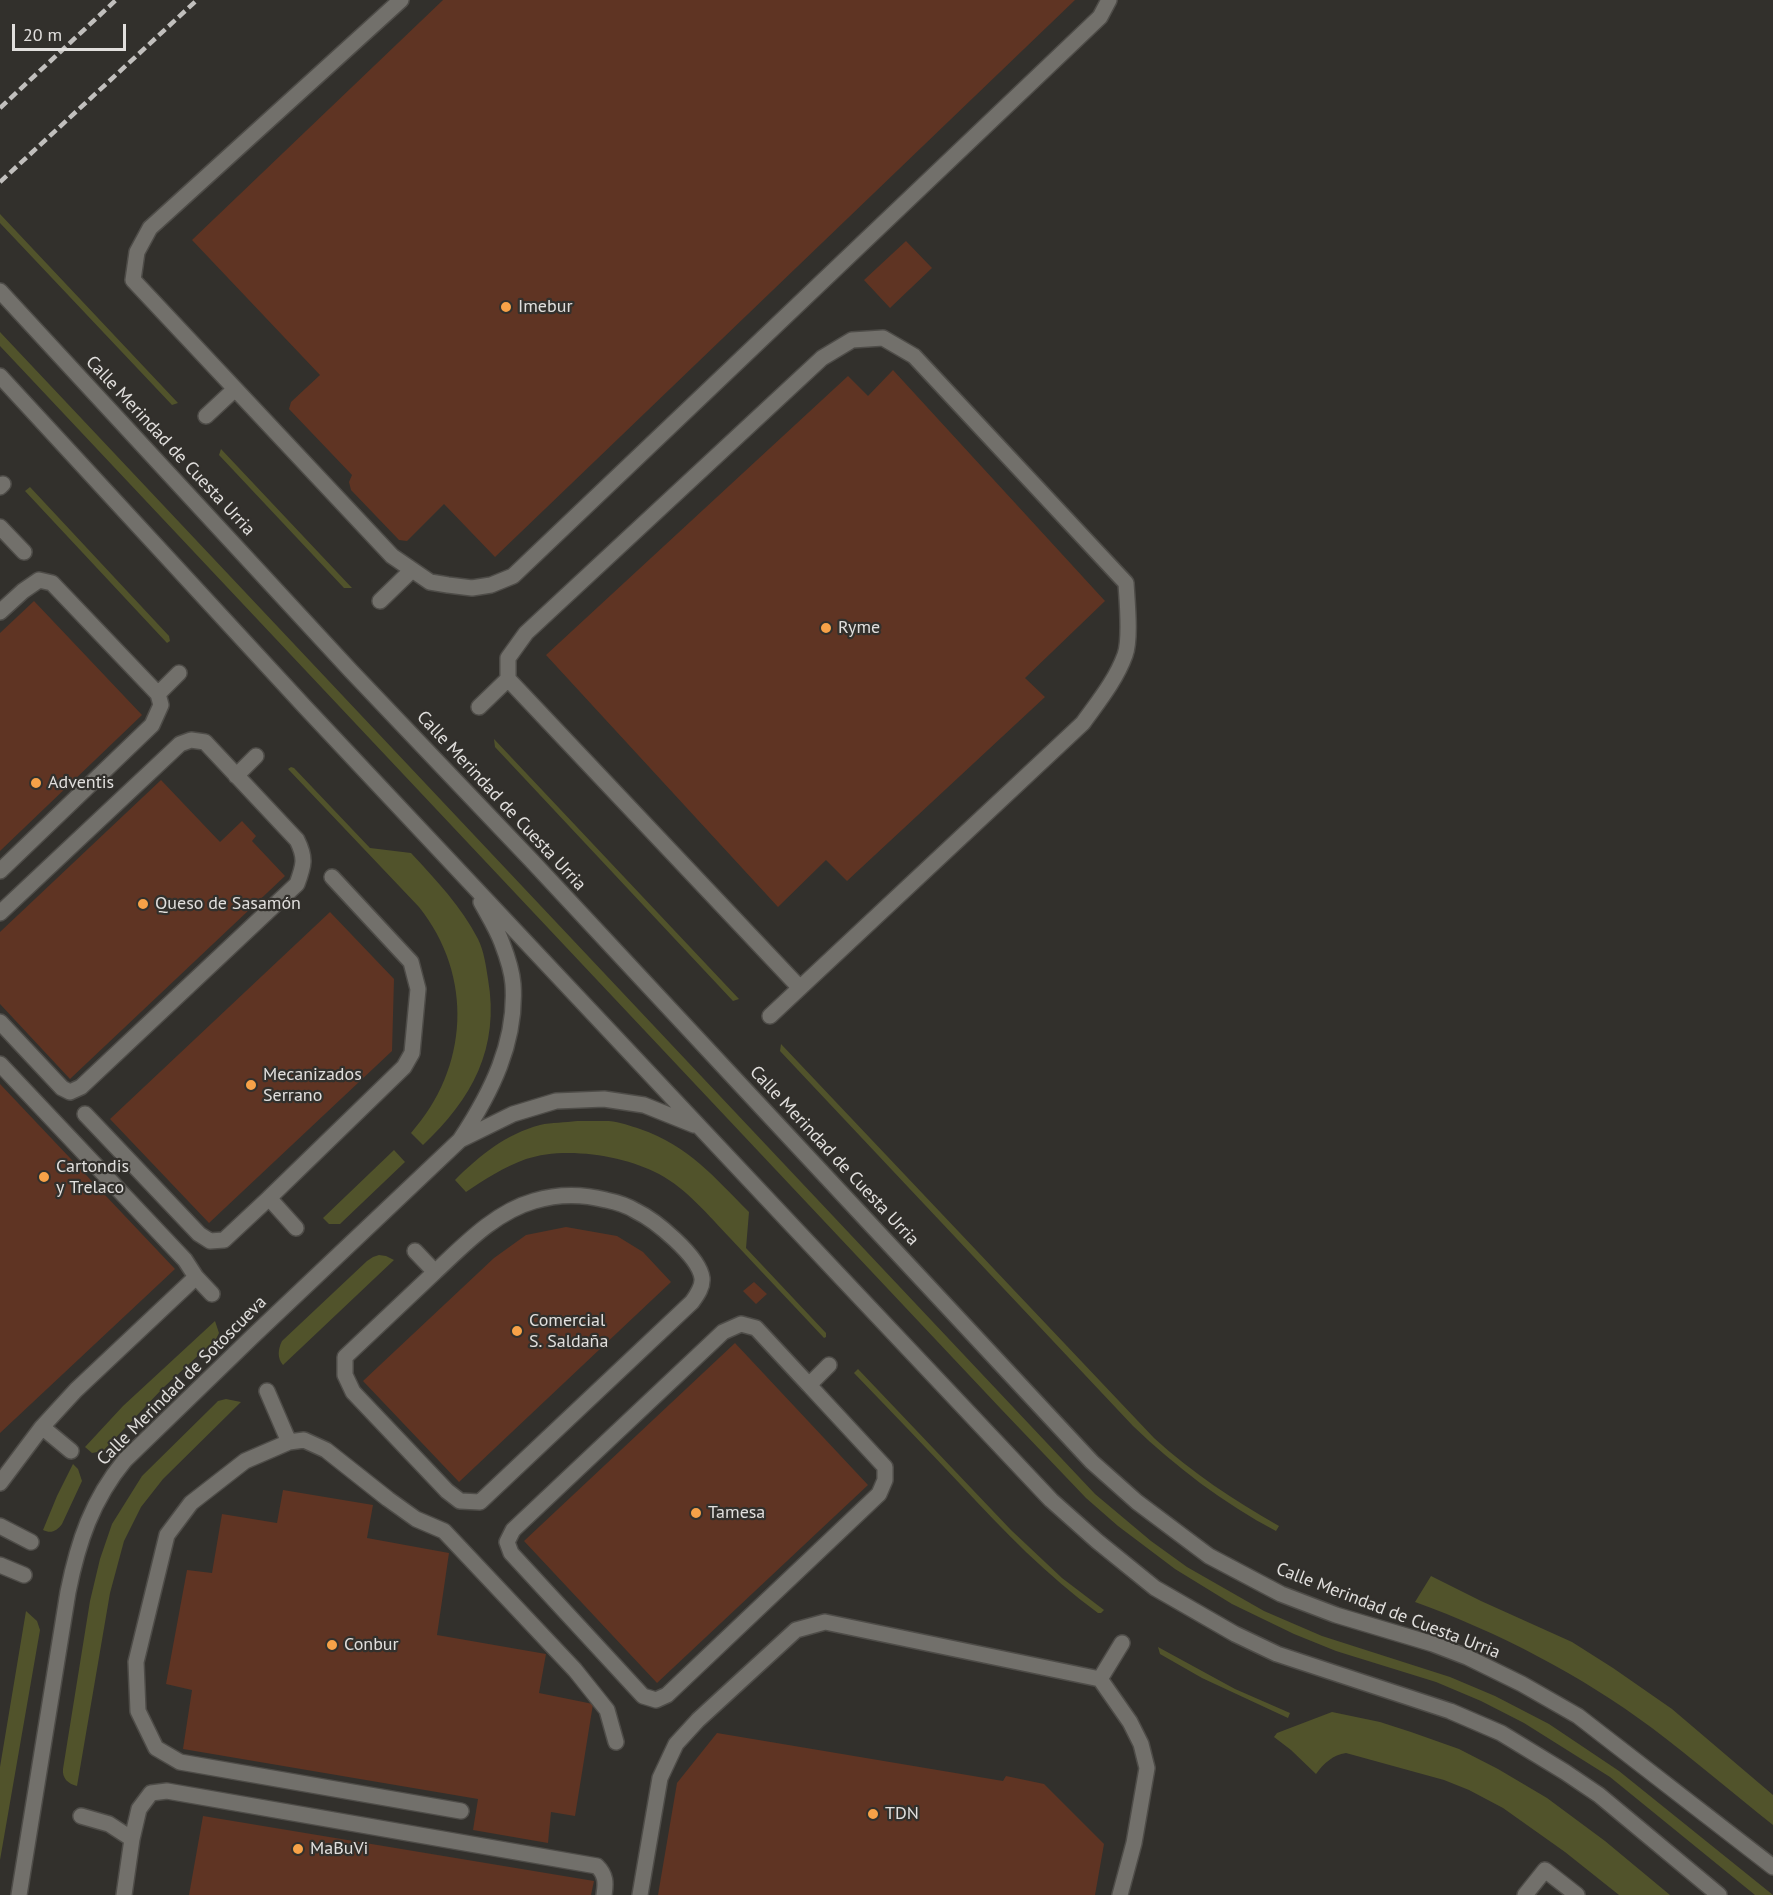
<!DOCTYPE html>
<html>
<head>
<meta charset="utf-8">
<style>
  body { margin:0 }
  #map { position:relative; width:1773px; height:1895px; overflow:hidden; background:#32302c; font-family:"PT Sans",sans-serif }
  canvas { display:block }
  .scale { position:absolute; left:12px; top:24px; width:114px; height:27px; box-sizing:border-box; border:3px solid #e1dfdd; border-top:0; padding-left:8px; font-size:18px; line-height:21px; white-space:nowrap; color:#e1dfdd; -webkit-text-stroke:4px #32302c; paint-order:stroke }
</style>
</head>
<body>
<div id="map">
<canvas width="1773" height="1895"></canvas>
<div class="scale">20 m</div>
</div>
<script>
const c = document.querySelector('canvas').getContext('2d');
c.lineJoin = 'round';
function paint(path, color) { c.fillStyle = color; c.fill(path, 'evenodd'); }
function trace(path, color, width, dash) { c.strokeStyle = color; c.lineWidth = width; c.lineCap = dash ? 'butt' : 'round'; c.setLineDash(dash || []); c.stroke(path); }
function write(font, color, halo, rows, align = 'center') {
  c.font = font + ' "PT Sans",sans-serif'; c.lineWidth = 4.5; c.setLineDash([]); c.textBaseline = 'middle'; c.strokeStyle = halo; c.fillStyle = color; for (const [text, x, y, turn = 0] of rows) {
    c.save(); c.translate(x, y); c.rotate((+turn || 0) * Math.PI / 180); c.textAlign = isNaN(turn) ? turn : align; if (halo) c.strokeText(text, 0, 0); c.fillText(text, 0, 0); c.restore();
  }
}
const green = new Path2D(`
  M 0,214 L 178,403 L 172,405 L 0,223 Z
  M 0,332 L 1095,1494 L 1151,1541 L 1187,1567 L 1264,1611 L 1322,1636 L 1450,1677 L 1495,1696 L 1549,1724 L 1619,1771 L 1773,1895 L 1755,1895 L 1610,1777 L 1524,1723 L 1481,1701 L 1436,1682 L 1336,1651 L 1294,1634 L 1232,1604 L 1175,1569 L 1118,1526 L 1086,1498 L 1001,1409 L 0,346 Z
  M 221,449 L 352,588 L 344,588 L 219,455 Z
  M 30,487 L 169,636 L 170,641 L 167,643 L 25,491 Z
  M 494,739 L 739,999 L 733,1001 L 495,747 Z
  M 291,767 L 294,768 L 370,848 L 411,853 C 436,880 461,906 478,939 C 484,951 486,966 488,979 C 500,1048 472,1099 423,1145 L 411,1133 C 469,1068 474,976 419,907 L 288,769 Z
  M 781,1044 L 1154,1438 C 1192,1473 1234,1500 1279,1526 L 1276,1531 C 1223,1503 1176,1467 1133,1426 L 780,1051 Z
  M 577,1121 C 588,1121 599,1121 609,1121 C 620,1122 631,1126 640,1129 C 689,1146 714,1177 749,1212 L 746,1248 L 826,1333 L 826,1337 L 824,1338 C 793,1305 761,1271 730,1238 C 709,1216 687,1189 659,1174 C 624,1155 564,1146 526,1159 C 504,1167 485,1179 466,1192 L 455,1180 C 480,1155 506,1134 540,1125 C 552,1122 565,1123 577,1121 Z
  M 394,1150 L 405,1162 L 340,1224 L 329,1224 L 323,1218 Z
  M 379,1255 L 386,1256 L 394,1260 L 283,1365 C 277,1358 278,1349 282,1341 L 367,1261 L 373,1257 Z
  M 215,1321 L 219,1333 L 216,1339 L 164,1387 L 103,1451 L 92,1453 L 85,1447 L 123,1406 Z
  M 858,1369 L 1011,1530 L 1062,1578 L 1104,1610 L 1101,1613 L 1098,1613 C 1047,1576 1004,1531 961,1485 C 926,1448 890,1410 854,1373 Z
  M 226,1399 L 241,1402 L 163,1479 L 141,1507 L 124,1541 L 110,1593 L 77,1786 C 68,1784 62,1778 63,1769 L 90,1601 L 100,1559 L 112,1524 L 142,1476 L 211,1408 L 218,1401 Z
  M 73,1464 L 78,1469 L 82,1481 L 62,1524 C 57,1531 51,1534 43,1530 L 57,1496 Z
  M 1431,1576 L 1481,1601 L 1572,1642 L 1613,1668 L 1672,1709 L 1773,1795 L 1773,1825 C 1733,1793 1693,1759 1652,1728 C 1581,1675 1498,1632 1415,1602 Z
  M 26,1611 L 37,1621 L 40,1630 L 0,1860 L 0,1767 Z
  M 1158,1647 L 1235,1689 L 1290,1713 L 1288,1718 L 1202,1678 L 1160,1654 Z
  M 1332,1712 L 1380,1722 L 1411,1732 L 1459,1749 L 1498,1769 L 1547,1798 L 1605,1841 L 1670,1895 L 1619,1895 L 1565,1852 L 1503,1808 L 1469,1790 L 1444,1780 L 1346,1753 C 1333,1755 1324,1763 1316,1774 L 1291,1750 L 1274,1737 L 1277,1733 Z`);
const building = new Path2D(`
  M 443,0 L 1075,0 L 495,557 L 444,504 L 407,541 L 399,540 L 351,490 L 349,482 L 352,475 L 289,409 L 291,402 L 320,375 L 192,240 Z
  M 906,241 L 932,268 L 890,308 L 864,280 Z
  M 893,370 L 1105,601 L 1025,678 L 1045,697 L 847,881 L 826,860 L 778,907 L 546,655 L 848,376 L 868,396 Z
  M 34,601 L 142,715 L 0,851 L 0,633 Z
  M 161,780 L 220,842 L 242,821 L 256,836 L 252,841 L 285,876 L 70,1079 L 0,1004 L 0,932 Z
  M 330,912 L 394,979 L 392,1051 L 209,1223 L 110,1119 Z
  M 0,1084 L 175,1269 L 0,1433 Z
  M 566,1227 L 617,1236 L 643,1252 L 671,1282 L 459,1482 L 363,1381 L 494,1258 L 526,1235 Z
  M 754,1282 L 767,1294 L 756,1304 L 743,1291 Z
  M 735,1343 L 868,1485 L 657,1683 L 524,1541 Z
  M 283,1490 L 373,1505 L 367,1538 L 449,1553 L 437,1635 L 546,1654 L 539,1693 L 593,1704 L 575,1816 L 551,1812 L 548,1843 L 473,1830 L 478,1799 L 183,1749 L 192,1690 L 166,1684 L 187,1570 L 212,1573 L 222,1514 L 277,1523 Z
  M 717,1733 L 1003,1781 L 1006,1776 L 1044,1784 L 1104,1844 L 1095,1895 L 658,1895 L 677,1783 Z
  M 203,1816 L 594,1881 L 591,1895 L 189,1895 Z`);
const service = new Path2D(`
  M 401,0 L 150,228 L 137,252 L 133,280 L 392,556 L 430,582 L 448,585 L 472,588 L 491,585 L 513,576 L 1100,17 L 1109,0
  M 206,416 L 235,389
  M 0,487 L 3,484
  M 0,527 L 24,552
  M 380,601 L 412,570
  M 0,612 L 23,591 L 39,580 L 52,583 L 158,694 L 161,705 L 152,725 L 0,871
  M 158,694 L 179,673
  M 479,707 L 508,679
  M 236,776 L 256,756
  M 0,913 L 180,744 L 191,740 L 205,742 L 297,840 C 306,858 304,865 297,884 L 81,1087 L 70,1092 L 62,1088 L 0,1022
  M 770,1016 L 1083,723 C 1098,702 1116,680 1125,655 C 1131,639 1127,601 1126,583 L 914,356 L 883,338 L 852,340 L 822,358 L 526,633 L 508,658 L 508,679 L 800,988
  M 0,1064 L 185,1260 L 196,1277 L 212,1294
  M 85,1114 L 199,1234 L 210,1241 L 224,1240 L 269,1198 L 296,1228
  M 269,1198 L 404,1067 L 412,1053 L 418,989 L 411,962 L 332,877
  M 415,1251 L 435,1272 L 345,1357 L 345,1375 L 353,1392 L 447,1491 L 460,1501 L 480,1502 L 692,1302 C 697,1295 703,1287 702,1278 C 699,1256 655,1220 636,1211 C 628,1206 616,1202 606,1200 C 583,1194 557,1194 534,1201 C 495,1212 464,1245 435,1272
  M 809,1385 L 756,1328 L 741,1324 L 723,1332 L 513,1530 L 507,1542 L 511,1553 L 643,1696 L 656,1700 L 667,1695 L 879,1494 L 885,1480 L 885,1467 L 809,1385 L 829,1365
  M 267,1391 L 289,1442
  M 42,1427 L 71,1451
  M 0,1483 L 42,1427 L 76,1390 L 196,1277
  M 0,1526 L 31,1542
  M 0,1565 L 24,1575
  M 1100,1679 L 1122,1643
  M 461,1811 L 180,1762 L 156,1748 L 138,1711 L 136,1662 L 167,1535 L 191,1503 L 245,1461 L 289,1442 L 304,1440 L 326,1450 L 388,1499 L 416,1519 L 444,1531 L 575,1670 L 607,1710 L 616,1742
  M 81,1816 L 109,1824 L 132,1839
  M 124,1895 L 132,1839 L 139,1809 L 151,1793 L 167,1791 L 597,1866 C 606,1875 606,1883 604,1895
  M 640,1895 L 660,1778 L 676,1744 L 698,1720 L 796,1630 L 825,1622 L 1100,1679 L 1130,1722 L 1141,1744 L 1147,1768 L 1134,1843 L 1120,1895
  M 1525,1895 L 1545,1870 L 1577,1895`);
const minor = new Path2D(`
  M 0,291 L 351,671 L 532,861 L 1092,1462 L 1137,1502 L 1209,1556 L 1281,1594 L 1336,1615 L 1433,1644 L 1467,1657 L 1522,1684 L 1578,1716 L 1773,1867
  M 0,376 L 305,707 L 835,1271 L 1051,1500 L 1097,1541 L 1155,1588 L 1235,1634 L 1277,1654 L 1450,1711 L 1501,1733 L 1565,1772 L 1599,1795 L 1719,1895
  M 460,1140 L 513,1114 L 556,1101 L 604,1099 L 644,1105 L 694,1125
  M 19,1895 L 68,1592 C 78,1542 92,1500 125,1460 L 253,1336 L 460,1140 C 491,1093 517,1042 513,984 C 512,971 507,956 502,943 C 497,929 488,915 481,902`);
const rail = new Path2D(`
  M 0,108 L 116,0
  M 0,182 L 197,0`);
const markers = [
  [506,307,6,"#f7a248"],
  [826,628,6,"#f7a248"],
  [36,783,6,"#f7a248"],
  [143,904,6,"#f7a248"],
  [251,1085,6,"#f7a248"],
  [44,1177,6,"#f7a248"],
  [517,1331,6,"#f7a248"],
  [696,1513,6,"#f7a248"],
  [332,1645,6,"#f7a248"],
  [873,1814,6,"#f7a248"],
  [298,1849,6,"#f7a248"]
];
const poiNames = [
  ["Imebur",518,307],
  ["Ryme",838,628],
  ["Adventis",48,783],
  ["Queso de Sasamón",155,904],
  ["Mecanizados",263,1075],
  ["Serrano",263,1096],
  ["Cartondis",56,1167],
  ["y Trelaco",56,1188],
  ["Comercial",529,1321],
  ["S. Saldaña",529,1342],
  ["Tamesa",708,1513],
  ["Conbur",344,1645],
  ["TDN",885,1814],
  ["MaBuVi",310,1849]
];
const streetNames = [
  ["Calle Merindad de Cuesta Urria",170,446,47],
  ["Calle Merindad de Cuesta Urria",501,801,47],
  ["Calle Merindad de Cuesta Urria",834,1156,47],
  ["Calle Merindad de Sotoscueva",182,1381,-45],
  ["Calle Merindad de Cuesta Urria",1388,1611,21]
];
paint(green, '#51532b');
paint(building, '#5f3423');
trace(service, '#4e4c48', 18);
trace(minor, '#4e4c48', 18);
trace(service, '#72706b', 15);
trace(minor, '#72706b', 15);
trace(rail, '#c1bfbd', 4.5, [9, 4.5]);
for (const [x, y, r, color] of markers) { const dot = new Path2D(); dot.arc(x, y, r, 0, 2 * Math.PI); c.fillStyle = color; c.fill(dot); trace(dot, '#32302c', 2); }
write('18px', '#e1dfdd', '#32302c', poiNames, 'left');
write('18px', '#e1dfdd', '#32302c', streetNames);
</script>
</body>
</html>
